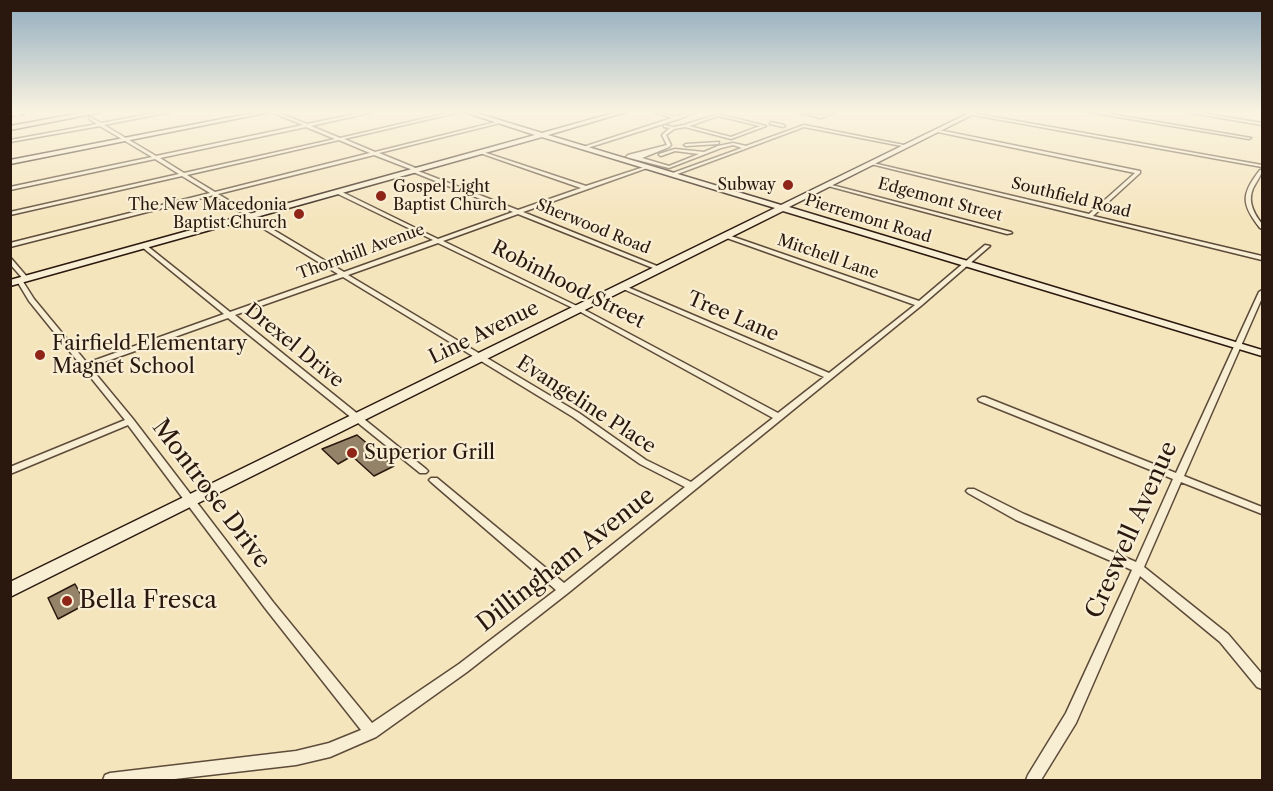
<!DOCTYPE html>
<html>
<head>
<meta charset="utf-8">
<style>
  body { margin:0 }
  #map { position:relative; width:1273px; height:791px; overflow:hidden; background:#f5e5bd; font-family:"Libre Caslon Text",serif }
  canvas { display:block }
  .frame { position:absolute; inset:0; border:12px solid #2a180e; pointer-events:none }
</style>
</head>
<body>
<div id="map">
<canvas width="1273" height="791"></canvas>
<div class="frame"></div>
</div>
<script>
const c = document.querySelector('canvas').getContext('2d');
c.lineJoin = 'round';
function paint(path, color) { c.fillStyle = color; c.fill(path, 'evenodd'); }
function trace(path, color, width, dash) { c.strokeStyle = color; c.lineWidth = width; c.lineCap = dash ? 'butt' : 'round'; c.setLineDash(dash || []); c.stroke(path); }
function write(font, color, halo, rows, align = 'center') {
  c.font = font + ' "Libre Caslon Text",serif'; c.lineWidth = 4.5; c.setLineDash([]); c.textBaseline = 'middle'; c.strokeStyle = halo; c.fillStyle = color; for (const [text, x, y, turn = 0] of rows) {
    c.save(); c.translate(x, y); c.rotate((+turn || 0) * Math.PI / 180); c.textAlign = isNaN(turn) ? turn : align; if (halo) c.strokeText(text, 0, 0); c.fillText(text, 0, 0); c.restore();
  }
}
const building = new Path2D(`
  M 357,435 L 394,466 L 374,476 L 352,456 L 338,464 L 322,449 Z
  M 75,584 L 86,604 L 58,619 L 48,598 Z`);
const street = new Path2D(`
  M 160,112 L 170,112 L 104,125 L 156,156 L 303,125 L 271,112 L 277,112 L 307,124 L 364,112 L 373,112 L 311,126 L 340,138 L 452,112 L 460,112 L 344,139 L 375,152 L 500,121 L 500,123 L 379,153 L 418,169 L 418,171 L 518,210 L 581,188 L 480,153 L 480,151 L 586,186 L 647,166 L 647,168 L 523,212 L 662,268 L 662,270 L 658,270 L 518,214 L 443,241 L 581,308 L 778,413 L 824,377 L 621,288 L 621,286 L 625,286 L 829,373 L 915,305 L 724,237 L 724,235 L 728,235 L 919,301 L 985,245 L 990,246 L 922,305 L 568,593 L 467,672 L 376,737 L 330,757 L 296,765 L 166,780 L 103,780 L 105,775 L 110,773 L 296,751 L 329,743 L 361,730 L 265,608 L 128,425 L 10,474 L 10,467 L 125,420 L 29,301 L 17,281 L 18,280 L 22,280 L 34,299 L 87,363 L 224,314 L 142,247 L 142,245 L 146,245 L 230,312 L 338,274 L 246,218 L 245,217 L 247,216 L 214,195 L 10,247 L 10,243 L 210,193 L 182,176 L 10,215 L 10,212 L 179,174 L 155,159 L 10,190 L 10,187 L 152,157 L 100,126 L 10,142 L 10,140 L 97,124 L 89,119 L 90,117 L 101,123 ZM 306,127 L 335,139 L 184,173 L 160,158 ZM 339,140 L 370,153 L 215,192 L 187,175 ZM 374,155 L 413,170 L 413,172 L 513,212 L 438,239 L 340,191 L 336,191 L 336,193 L 433,240 L 344,272 L 252,217 L 254,216 L 253,215 L 218,194 ZM 438,243 L 577,310 L 773,418 L 691,482 L 646,460 L 579,413 L 348,275 ZM 343,277 L 573,417 L 640,464 L 685,487 L 564,583 L 437,478 L 431,478 L 429,480 L 431,482 L 556,590 L 459,664 L 372,723 L 273,602 L 133,419 L 90,367 L 228,318 L 420,473 L 426,473 L 428,471 L 426,469 L 235,315 Z
  M 653,112 C 661,112 667,115 675,116 C 681,116 688,112 696,112 L 679,119 L 584,149 L 580,148 L 672,118 Z
  M 796,112 C 804,112 811,115 819,115 C 825,116 830,112 836,112 L 821,118 Z
  M 957,112 L 967,112 L 1262,165 L 1262,167 Z
  M 1088,112 L 1099,112 L 1251,138 L 1249,139 Z
  M 1185,112 L 1196,112 L 1262,123 L 1262,125 Z
  M 718,114 L 766,126 L 731,139 L 685,127 L 674,129 L 666,135 L 671,145 L 669,147 L 642,158 L 669,166 L 699,154 L 675,151 L 661,156 L 659,155 L 659,154 L 675,149 L 704,152 L 718,146 L 733,143 L 746,146 L 804,125 L 909,146 L 907,147 L 804,127 L 672,176 L 670,175 L 670,174 L 742,148 L 733,145 L 721,148 L 669,168 L 626,157 L 628,155 L 667,145 L 662,135 L 670,128 L 664,127 L 664,125 L 673,127 L 684,125 ZM 718,116 L 760,126 L 731,137 L 689,126 Z
  M 771,122 L 784,125 L 785,126 L 783,127 L 770,124 Z
  M 939,130 L 1140,171 L 1140,173 L 1093,216 L 1262,256 L 1262,260 L 871,164 L 873,163 L 1089,214 L 1135,173 L 938,132 Z
  M 719,142 L 718,144 L 686,146 L 684,145 L 686,144 Z
  M 1260,170 L 1262,170 C 1261,175 1259,178 1256,183 C 1246,198 1252,211 1262,224 L 1262,229 L 1260,228 C 1241,204 1241,194 1260,170 Z
  M 828,184 L 1011,232 L 1012,233 L 1007,234 L 828,186 Z
  M 10,257 L 28,278 L 28,280 L 24,280 L 10,264 Z
  M 1262,290 L 1262,298 L 1184,476 L 1262,507 L 1262,514 L 1181,482 L 1144,567 L 1228,634 L 1262,674 L 1262,689 L 1257,687 L 1220,642 L 1140,576 L 1076,723 L 1041,780 L 1026,780 L 1028,775 L 1066,713 L 1132,570 L 1016,520 L 968,493 L 966,491 L 968,489 L 974,489 L 1024,514 L 1136,562 L 1173,479 L 979,401 L 978,399 L 982,397 L 985,397 L 1176,473 L 1259,292 Z`);
const secondary = new Path2D(`
  M 258,112 L 270,112 L 10,164 L 10,160 Z
  M 464,112 L 473,112 L 542,133 L 617,112 L 626,112 L 548,135 L 781,205 L 971,112 L 978,112 L 789,207 L 1262,350 L 1262,356 L 783,211 L 10,597 L 10,582 L 775,208 L 542,137 L 10,286 L 10,280 L 535,135 Z`);
const highway = new Path2D(`
  M 86,112 L 102,112 L 10,130 L 10,126 Z`);
const rail = new Path2D(`
  M 10,117 L 38,112`);
const markers = [
  [788,185,6,"#8f2418"],
  [381,196,6,"#8f2418"],
  [299,214,6,"#8f2418"],
  [40,355,6,"#8f2418"],
  [352,453,6,"#8f2418"],
  [67,601,6,"#8f2418"]
];
const farPoinames = [
  ["Subway",776,185],
  ["Gospel Light",393,187,"left"],
  ["Baptist Church",393,205,"left"],
  ["The New Macedonia",287,205],
  ["Baptist Church",287,223]
];
const farStreetnames = [
  ["Southfield Road",1071,198,14],
  ["Edgemont Street",940,200,15],
  ["Pierremont Road",868,219,17],
  ["Sherwood Road",593,227,22],
  ["Thornhill Avenue",361,252,-20],
  ["Mitchell Lane",828,257,19]
];
const streetNames = [
  ["Robinhood Street",568,285,27],
  ["Tree Lane",733,317,23],
  ["Line Avenue",484,333,-26],
  ["Drexel Drive",294,346,39],
  ["Evangeline Place",586,405,33]
];
const poiNames = [
  ["Fairfield Elementary",52,344],
  ["Magnet School",52,367],
  ["Superior Grill",364,453]
];
const nearStreetnames = [
  ["Montrose Drive",211,494,53],
  ["Creswell Avenue",1132,530,-66],
  ["Dillingham Avenue",566,560,-38]
];
const nearPoinames = [
  ["Bella Fresca",79,601]
];
paint(building, '#948369');
trace(building, '#2a180e', 1.5);
trace(street, '#5d4b3a', 3);
trace(secondary, '#2a180e', 3);
trace(highway, '#2a180e', 3);
paint(street, '#f8eed4');
paint(secondary, '#f8eed4');
paint(highway, '#f5e5bd');
trace(rail, '#2a180e', 1.5, [5, 5]);
const sky = c.createLinearGradient(0, 0, 0, 223);
sky.addColorStop(0, '#91acbf');
sky.addColorStop(0.5, '#faf3e1');
sky.addColorStop(1, '#faf3e100');
c.fillStyle = sky;
c.fillRect(0, 0, 1273, 223);
for (const [x, y, r, color] of markers) { const dot = new Path2D(); dot.arc(x, y, r, 0, 2 * Math.PI); c.fillStyle = color; c.fill(dot); trace(dot, '#f8eed4', 2); }
write('16px', '#2a180e', '#f8eed4', farPoinames, 'right');
write('16px', '#2a180e', '#f8eed4', farStreetnames);
write('20px', '#2a180e', '#f8eed4', streetNames);
write('20px', '#2a180e', '#f8eed4', poiNames, 'left');
write('24px', '#2a180e', '#f8eed4', nearStreetnames);
write('24px', '#2a180e', '#f8eed4', nearPoinames, 'left');
</script>
</body>
</html>
